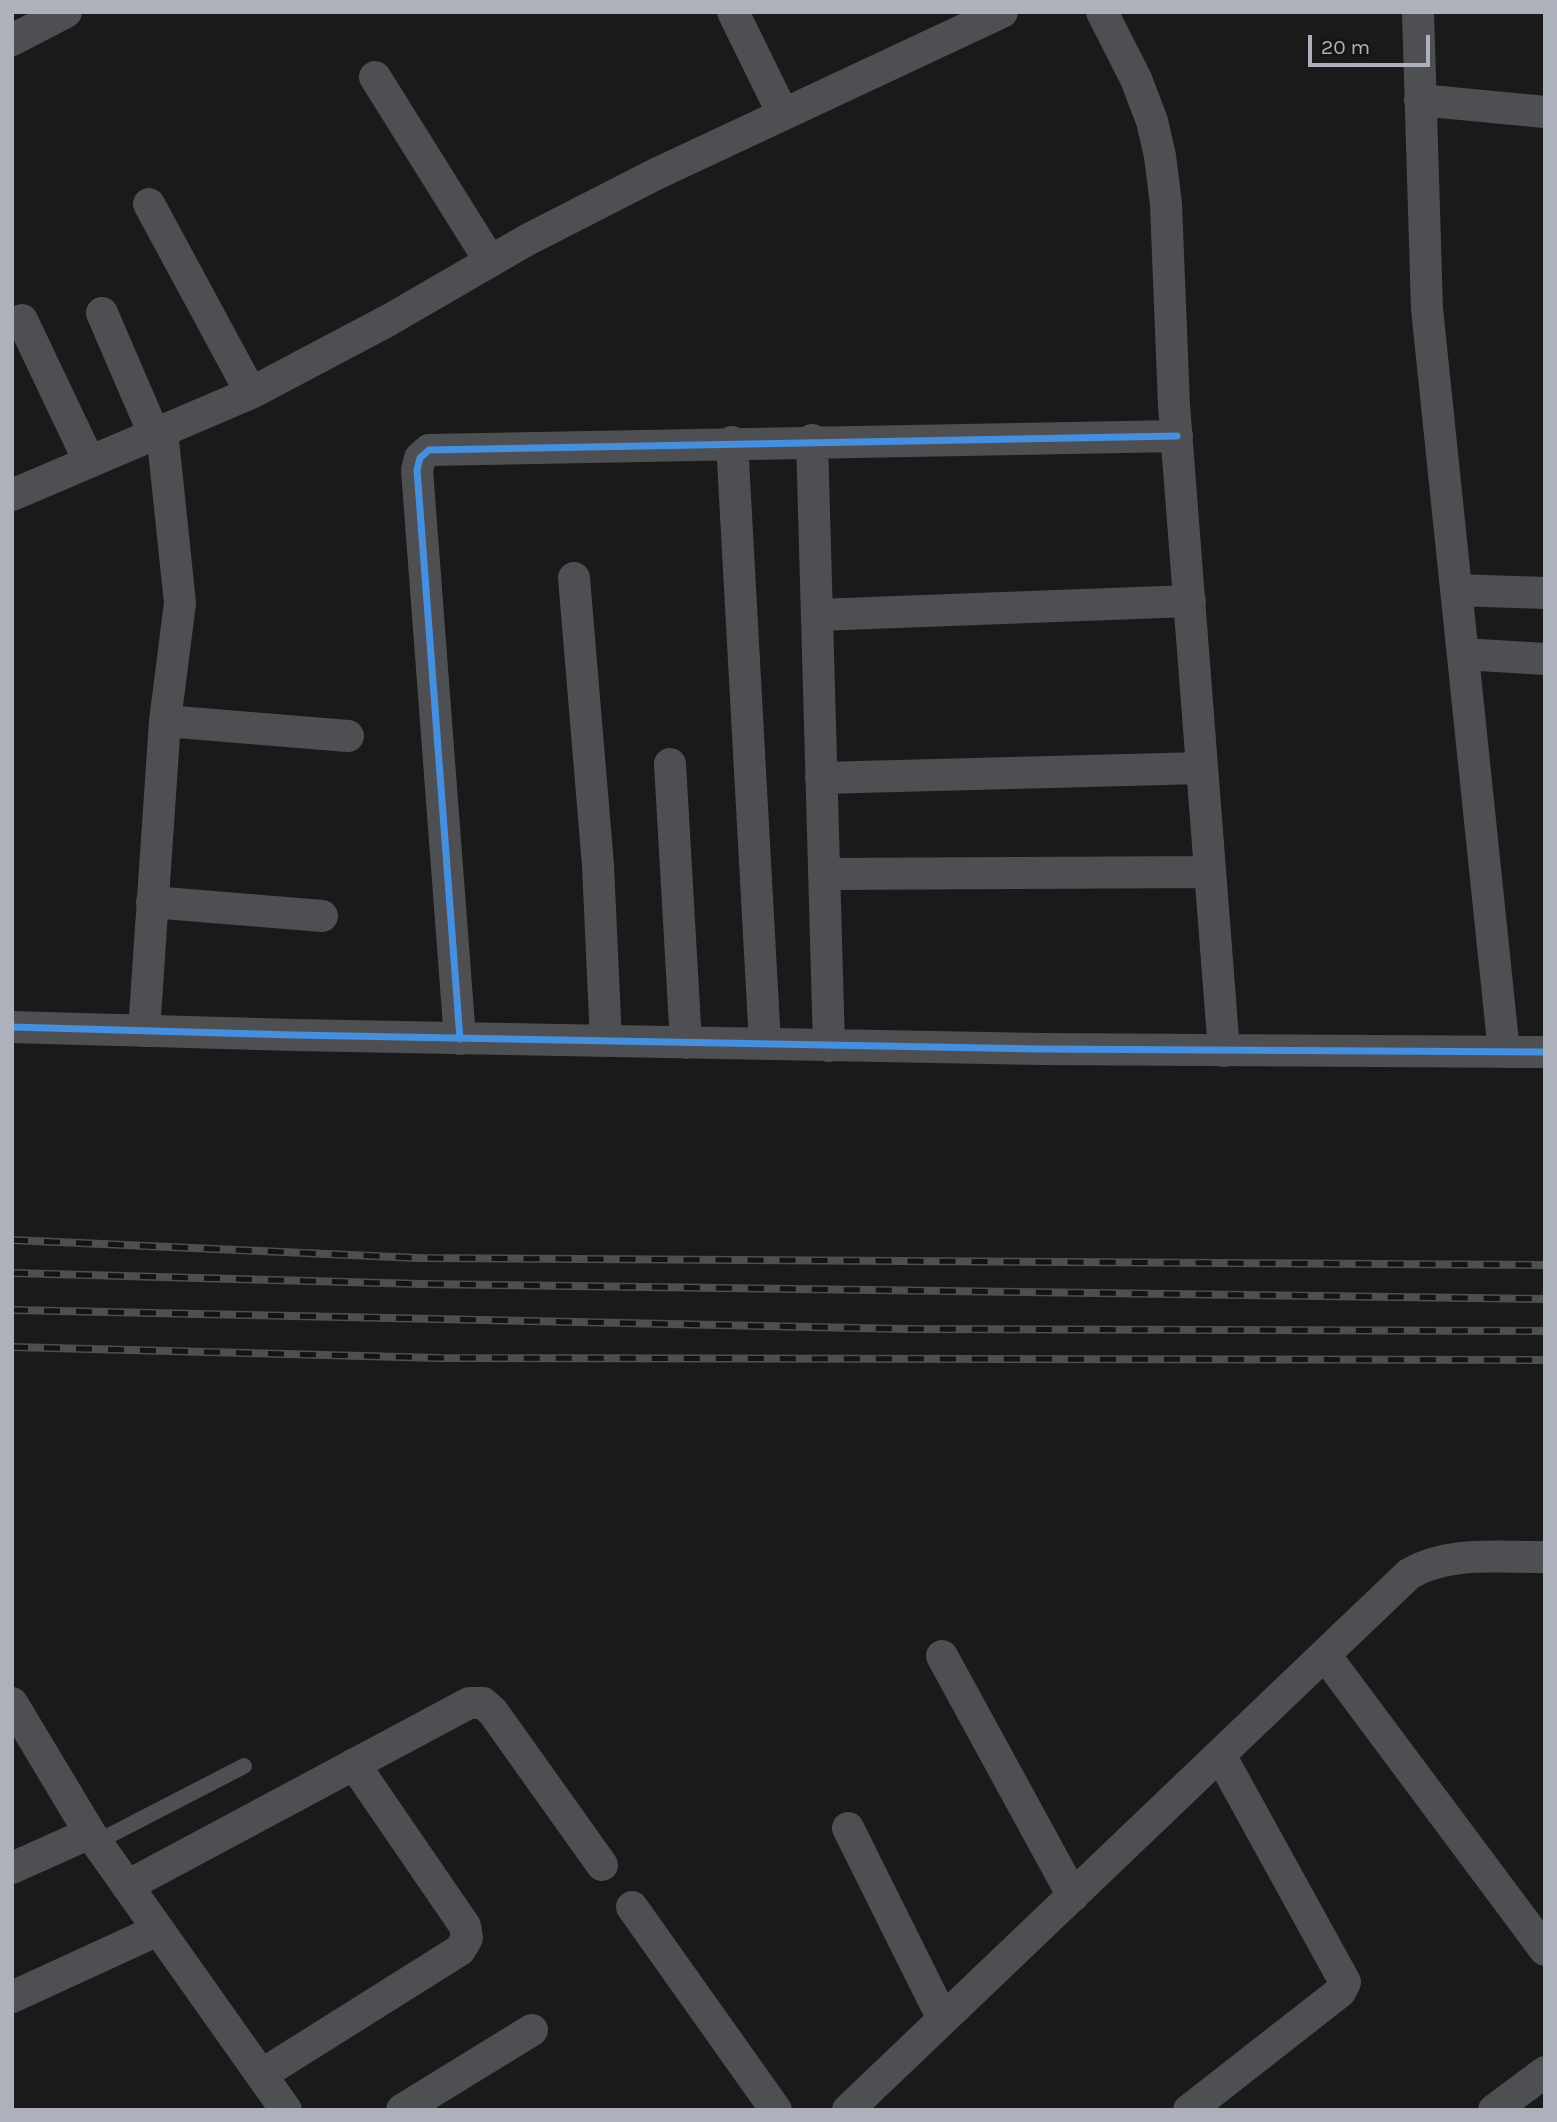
<!DOCTYPE html>
<html>
<head>
<meta charset="utf-8">
<style>
  body { margin:0 }
  #map { position:relative; width:1557px; height:2122px; overflow:hidden; background:#1a1a1a; font-family:Karla,sans-serif }
  canvas { display:block }
  .frame { position:absolute; inset:0; border:14px solid #acb1bb; pointer-events:none }
  .scale { position:absolute; left:1308px; top:35px; width:122px; height:32px; box-sizing:border-box; border:4px solid #acb1bb; border-top:0; padding-left:9px; font-size:21px; line-height:24px; white-space:nowrap; color:#acb1bb; -webkit-text-stroke:5px #141416; paint-order:stroke }
</style>
</head>
<body>
<div id="map">
<canvas width="1557" height="2122"></canvas>
<div class="frame"></div>
<div class="scale">20 m</div>
</div>
<script>
const c = document.querySelector('canvas').getContext('2d');
c.lineJoin = 'round';
function trace(path, color, width, dash) { c.strokeStyle = color; c.lineWidth = width; c.lineCap = dash ? 'butt' : 'round'; c.setLineDash(dash || []); c.stroke(path); }
const service = new Path2D(`
  M 97,1842 L 244,1766`);
const minor = new Path2D(`
  M 733,12 L 783,114
  M 1102,12 L 1136,79 L 1152,121 L 1160,156 L 1166,204 L 1174,405 L 1224,1051
  M 1418,12 L 1427,309 L 1504,1052
  M 12,40 L 66,12
  M 375,77 L 490,261
  M 1420,100 L 1545,112
  M 149,204 L 251,393
  M 102,313 L 154,434
  M 22,320 L 89,461
  M 812,440 L 829,1046
  M 732,442 L 765,1044
  M 12,495 L 251,393 L 389,320 L 527,240 L 656,174 L 1002,12
  M 574,578 L 598,865 L 606,1041
  M 1456,590 L 1545,593
  M 817,615 L 1190,601
  M 1463,654 L 1545,659
  M 165,721 L 348,736
  M 670,764 L 686,1043
  M 821,778 L 1202,768
  M 824,874 L 1210,872
  M 152,902 L 322,916
  M 12,1027 L 294,1035 L 1040,1049 L 1545,1052
  M 144,1031 L 165,721 L 180,603 L 162,431
  M 460,1039 L 417,470 L 420,458 L 429,450 L 1177,436
  M 1325,1655 L 1545,1950
  M 942,1656 L 1073,1896
  M 12,1703 L 90,1833 L 286,2110
  M 848,1828 L 943,2019
  M 12,1868 L 90,1833
  M 127,1886 L 469,1703 L 483,1703 L 493,1712 L 602,1865
  M 632,1907 L 776,2110
  M 12,1997 L 158,1930
  M 261,2075 L 460,1950 L 467,1938 L 465,1926 L 354,1764
  M 402,2110 L 532,2030
  M 848,2110 L 1409,1574 C 1449,1550 1500,1558 1545,1557
  M 1189,2110 L 1340,1992 L 1345,1982 L 1220,1755
  M 1494,2110 L 1545,2072`);
const rail = new Path2D(`
  M 12,1240 L 418,1258 L 1545,1265
  M 12,1273 L 421,1284 L 1545,1299
  M 12,1310 L 905,1329 L 1545,1331
  M 12,1347 L 441,1358 L 1545,1360`);
const cycleway = new Path2D(`
  M 12,1027 L 294,1035 L 1040,1049 L 1545,1052
  M 460,1039 L 417,470 L 420,458 L 429,450 L 1177,436`);
trace(service, '#4e4f53', 16);
trace(minor, '#4e4f53', 32);
trace(rail, '#4e4f52', 8);
trace(rail, '#141416', 5, [16]);
trace(cycleway, '#468fdf', 7);
</script>
</body>
</html>
